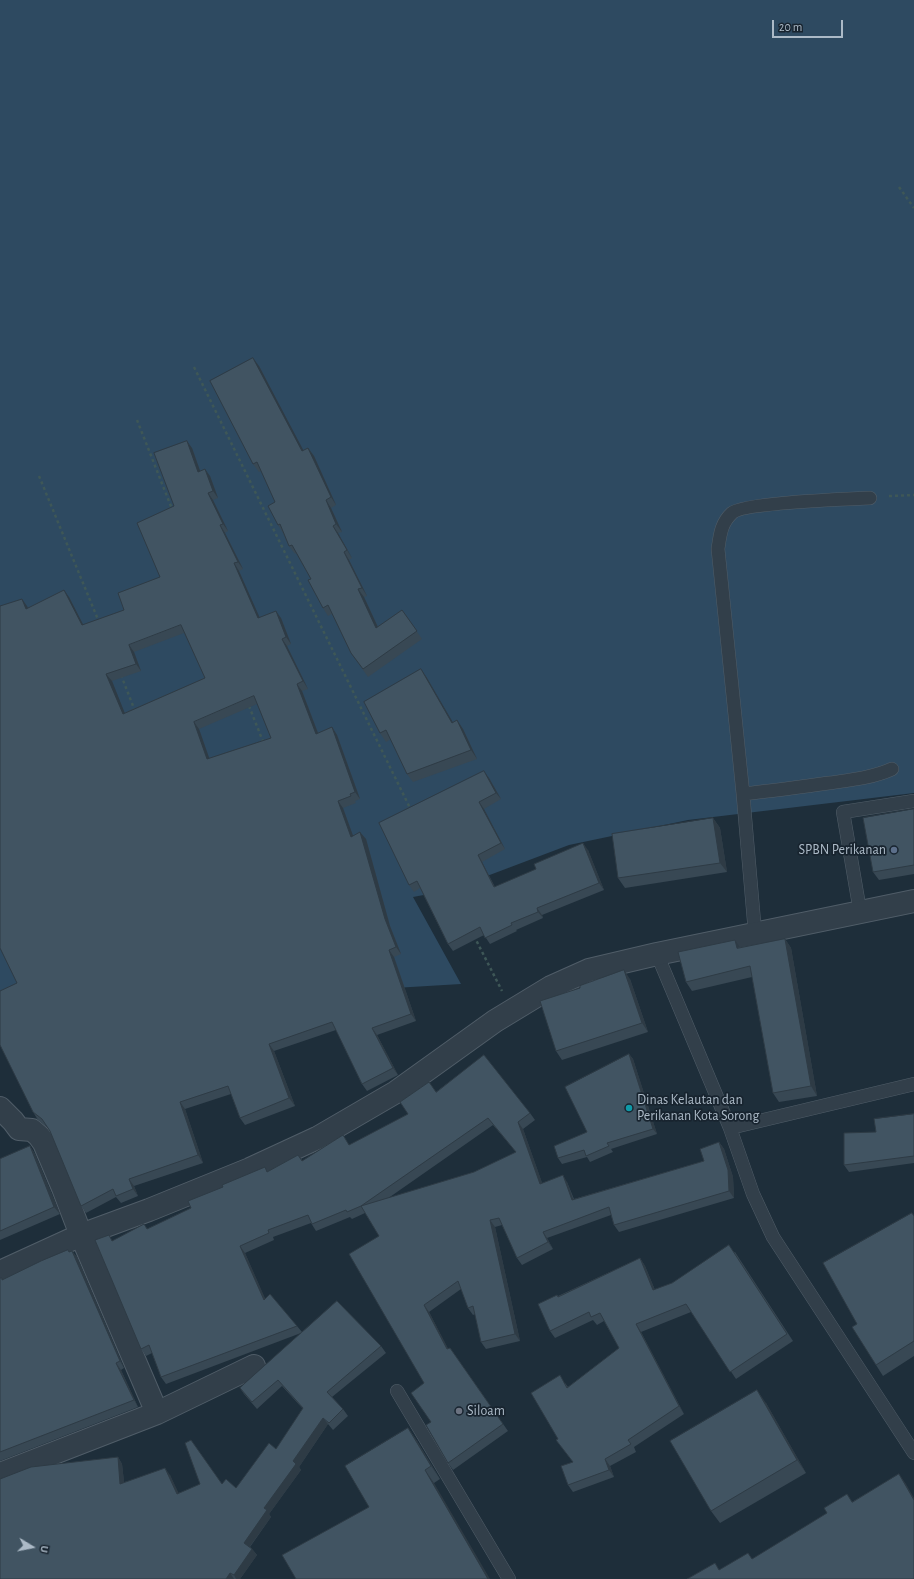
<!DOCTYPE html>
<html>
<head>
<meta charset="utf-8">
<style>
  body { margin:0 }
  #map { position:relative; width:914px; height:1579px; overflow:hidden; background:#1e2e3a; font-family:"Alegreya Sans",sans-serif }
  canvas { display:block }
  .north { position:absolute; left:12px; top:1527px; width:40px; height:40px; -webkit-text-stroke:3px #18242f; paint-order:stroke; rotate:100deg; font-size:11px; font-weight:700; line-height:16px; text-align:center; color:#acbac7 }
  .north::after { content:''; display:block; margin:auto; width:14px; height:18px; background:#acbac7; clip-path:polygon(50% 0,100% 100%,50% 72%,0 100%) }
  .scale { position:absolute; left:772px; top:20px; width:71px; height:18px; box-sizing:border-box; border:2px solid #acbac7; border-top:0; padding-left:5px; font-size:12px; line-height:14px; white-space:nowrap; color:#acbac7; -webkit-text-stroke:3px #18242f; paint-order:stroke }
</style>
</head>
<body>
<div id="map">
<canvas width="914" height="1579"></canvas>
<div class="north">U</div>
<div class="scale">20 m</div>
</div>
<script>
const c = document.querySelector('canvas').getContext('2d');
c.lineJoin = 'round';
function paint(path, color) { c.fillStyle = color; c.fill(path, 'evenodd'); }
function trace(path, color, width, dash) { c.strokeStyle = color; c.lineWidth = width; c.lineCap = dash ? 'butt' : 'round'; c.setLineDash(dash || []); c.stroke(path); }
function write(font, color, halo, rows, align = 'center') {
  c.font = font + ' "Alegreya Sans",sans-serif'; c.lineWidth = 3.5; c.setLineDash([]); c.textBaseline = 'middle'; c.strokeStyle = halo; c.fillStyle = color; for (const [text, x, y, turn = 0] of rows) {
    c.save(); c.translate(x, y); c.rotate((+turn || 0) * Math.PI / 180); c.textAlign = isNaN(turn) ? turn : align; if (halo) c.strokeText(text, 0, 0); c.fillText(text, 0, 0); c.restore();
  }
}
const water = new Path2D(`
  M 0,0 L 914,0 L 914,793 L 688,820 L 569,845 L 450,890 L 413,897 L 461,984 L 361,990 L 0,999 Z`);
const path = new Path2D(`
  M 899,187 L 914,208
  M 194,367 L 411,810
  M 137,420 L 172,509
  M 39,476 L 99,622
  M 889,496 L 914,495
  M 121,675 L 135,711
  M 249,706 L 264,744
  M 474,936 L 502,991`);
const service = new Path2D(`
  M 743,794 C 772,791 800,787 829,783 C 850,780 872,778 892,769
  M 860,911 L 843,812 L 914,801
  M 755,933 L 743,794 L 718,549 C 720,535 721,523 732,513 C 742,503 849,499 870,498
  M 657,954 L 730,1128 L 753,1194 L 773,1237 L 914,1453
  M 730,1128 L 914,1084
  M 397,1391 L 509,1579`);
const minor = new Path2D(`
  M 0,1108 L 13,1121 L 19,1129 L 32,1130 L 39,1136 L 44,1143 L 63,1188 L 81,1235 L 157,1413
  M 0,1272 L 81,1235 L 149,1210 L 250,1169 L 317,1138 L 396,1092 L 495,1021 L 551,987 L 589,970 L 657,954 L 914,901
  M 0,1474 L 157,1413 L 254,1366`);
const wall = new Path2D(`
  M 259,366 L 303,451 L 308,448 L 314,456 L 336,505 L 331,508 L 342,532 L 338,533 L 352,558 L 349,560 L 367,596 L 364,597 L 378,627 L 402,610 L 422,639 L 368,677 L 351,653 L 332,614 L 328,616 L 323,608 L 311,579 L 296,553 L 295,554 L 289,546 L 283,533 L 278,525 L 275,502 L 261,471 L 259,472 L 253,464 Z
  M 192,448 L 200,471 L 210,476 L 218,498 L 213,500 L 228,531 L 225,533 L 243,569 L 239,571 L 259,617 L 281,618 L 291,644 L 287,646 L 308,689 L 302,691 L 318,733 L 332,727 L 337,735 L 360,799 L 355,801 L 356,803 L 343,808 L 353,836 L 366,839 L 390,926 L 401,954 L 394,957 L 416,1021 L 377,1035 L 398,1075 L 367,1091 L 362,1084 L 336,1030 L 274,1051 L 295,1106 L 245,1125 L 240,1118 L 231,1094 L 185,1109 L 203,1163 L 134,1186 L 138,1196 L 121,1203 L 116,1197 L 86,1213 L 81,1206 L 51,1131 L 47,1127 L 38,1120 L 33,1112 L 17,983 L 27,606 L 28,608 L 69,597 L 83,625 L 124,610 L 160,577 L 174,506 ZM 184,633 L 205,678 L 124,713 L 112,681 L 141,671 L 134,652 ZM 257,704 L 271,738 L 209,758 L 199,729 Z
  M 421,669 L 427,678 L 452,722 L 457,720 L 463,729 L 477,759 L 413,782 L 407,774 L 391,739 L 386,742 L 380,733 Z
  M 489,778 L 501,799 L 484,809 L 505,849 L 482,862 L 495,887 L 588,850 L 604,890 L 542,915 L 543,918 L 516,930 L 517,931 L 490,944 L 484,935 L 453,951 L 448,944 L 420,888 L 414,892 L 409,885 Z
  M 914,809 L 914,874 L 879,880 L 873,872 Z
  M 713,818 L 720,828 L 727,872 L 625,888 L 618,878 Z
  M 785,939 L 791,948 L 817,1096 L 779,1102 L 773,1093 L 752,977 L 692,991 L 686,982 L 740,948 Z
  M 630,979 L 648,1032 L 562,1060 L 556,1051 Z
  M 629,1054 L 633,1059 L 657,1134 L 611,1149 L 613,1152 L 590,1162 L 587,1157 L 562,1164 L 558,1158 L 587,1132 Z
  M 436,1092 L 530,1113 L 535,1120 L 523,1129 L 542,1183 L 567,1182 L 574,1199 L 704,1161 L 719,1142 L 724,1149 L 733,1177 L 734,1198 L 619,1232 L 614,1225 L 611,1215 L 547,1238 L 553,1249 L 522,1265 L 517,1258 L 502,1225 L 495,1227 L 520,1341 L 486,1349 L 481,1342 L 475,1314 L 473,1315 L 468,1308 L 461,1289 L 429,1312 L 448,1349 L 450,1348 L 508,1431 L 453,1470 L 448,1463 L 431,1422 L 424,1383 L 379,1236 L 365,1213 L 352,1219 L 350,1217 L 316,1231 L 311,1223 L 273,1237 L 274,1240 L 245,1253 L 265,1299 L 297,1326 L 302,1332 L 381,1346 L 386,1353 L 332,1397 L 343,1409 L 348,1416 L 333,1430 L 328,1424 L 299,1467 L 301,1470 L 269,1514 L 271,1517 L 250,1547 L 252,1549 L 257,1555 L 240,1579 L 0,1579 L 118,1457 L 122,1464 L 124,1482 L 170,1475 L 178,1493 L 222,1484 L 236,1488 L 276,1449 L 303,1409 L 282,1386 L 257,1409 L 244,1394 L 240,1388 L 301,1333 L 166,1384 L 161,1377 L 152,1353 L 146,1356 L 141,1349 L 113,1241 L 144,1224 L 147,1229 L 268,1171 L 298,1155 L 303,1161 L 350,1145 L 408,1114 ZM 493,1125 L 516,1152 L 474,1172 L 387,1199 Z
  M 914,1114 L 914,1163 L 849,1172 L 844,1165 L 876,1132 Z
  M 30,1146 L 35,1154 L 60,1214 L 0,1240 L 0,1159 Z
  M 914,1215 L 914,1356 L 883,1376 L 876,1365 L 857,1324 Z
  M 72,1251 L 77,1257 L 124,1368 L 121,1370 L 138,1407 L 0,1461 L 0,1278 L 3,1280 Z
  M 735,1252 L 793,1341 L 736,1379 L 691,1312 L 641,1332 L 684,1414 L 634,1447 L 636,1452 L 610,1466 L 614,1477 L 573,1492 L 568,1485 L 573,1462 L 556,1440 L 558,1439 L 565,1383 L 568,1387 L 619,1348 L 604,1321 L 597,1325 L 593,1320 L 555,1338 L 550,1331 L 557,1295 L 558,1296 L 640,1258 L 645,1266 L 655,1290 L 672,1283 Z
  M 766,1403 L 806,1473 L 720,1523 L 711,1511 Z
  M 408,1428 L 417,1441 L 440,1479 L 434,1483 L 369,1507 Z`);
const shadedWall = new Path2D(`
  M 253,358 L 259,366 L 308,459 L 302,451 Z
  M 187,441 L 192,448 L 203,479 L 198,472 Z
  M 308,448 L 314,456 L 336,505 L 331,497 Z
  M 205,469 L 210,476 L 218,498 L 213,491 Z
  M 208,493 L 213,500 L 228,531 L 223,524 Z
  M 326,500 L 331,508 L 342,532 L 336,524 Z
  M 220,525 L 225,533 L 243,569 L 238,562 Z
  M 333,526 L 338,533 L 352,558 L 347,550 Z
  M 344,552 L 349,560 L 367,596 L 362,588 Z
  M 234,563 L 239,571 L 263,625 L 258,618 Z
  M 358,589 L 364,597 L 382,636 L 376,628 Z
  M 64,590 L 69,597 L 87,632 L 82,625 Z
  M 22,599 L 27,606 L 31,616 L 26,609 Z
  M 276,611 L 281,618 L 291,644 L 286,637 Z
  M 282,639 L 287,646 L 308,689 L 303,681 Z
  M 129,645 L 134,652 L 141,671 L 136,664 Z
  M 421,669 L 427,678 L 458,731 L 452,723 Z
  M 106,674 L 112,681 L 128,721 L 123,714 Z
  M 297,684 L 302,691 L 321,741 L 316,734 Z
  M 457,720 L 463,729 L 477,759 L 471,750 Z
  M 194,722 L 199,729 L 212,766 L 207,759 Z
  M 332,727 L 337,735 L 360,799 L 355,792 Z
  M 484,771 L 489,778 L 501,799 L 496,793 Z
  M 338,801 L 343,808 L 356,844 L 351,837 Z
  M 479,802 L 484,809 L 505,849 L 501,843 Z
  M 713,818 L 720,828 L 727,872 L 720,863 Z
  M 360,832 L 366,839 L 390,926 L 401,954 L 396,947 L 385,919 Z
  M 583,843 L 588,850 L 604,890 L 599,883 Z
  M 478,855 L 482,862 L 498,894 L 494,887 Z
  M 537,908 L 542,915 L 543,918 L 538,912 Z
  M 785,939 L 791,948 L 817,1096 L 811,1086 Z
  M 735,940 L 741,949 L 737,948 Z
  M 389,950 L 394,957 L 416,1021 L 411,1014 Z
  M 624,970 L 630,979 L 648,1032 L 642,1023 Z
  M 372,1028 L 377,1035 L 398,1075 L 393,1068 Z
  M 269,1044 L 274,1051 L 295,1106 L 289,1098 Z
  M 629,1054 L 633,1059 L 657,1134 L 653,1129 Z
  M 180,1102 L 185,1109 L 203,1163 L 198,1155 Z
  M 518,1122 L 523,1129 L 545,1191 L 540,1184 Z
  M 719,1142 L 724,1149 L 733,1177 L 734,1198 L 729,1191 Z
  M 30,1146 L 35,1154 L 60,1214 L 54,1207 Z
  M 563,1175 L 567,1182 L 576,1207 L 572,1200 Z
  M 129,1179 L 134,1186 L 138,1196 L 133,1189 Z
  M 490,1220 L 495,1227 L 520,1341 L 515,1334 Z
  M 543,1232 L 547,1238 L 553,1249 L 548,1242 Z
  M 240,1246 L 245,1253 L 269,1307 L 264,1300 Z
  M 72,1251 L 77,1257 L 124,1368 L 120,1361 Z
  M 640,1258 L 645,1266 L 658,1298 L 653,1290 Z
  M 424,1305 L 429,1312 L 452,1356 L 447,1349 Z
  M 636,1324 L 641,1332 L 684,1414 L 679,1406 Z
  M 116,1363 L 121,1370 L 138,1407 L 134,1400 Z
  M 757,1390 L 766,1403 L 806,1473 L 797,1460 Z
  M 323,1418 L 328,1424 L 299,1467 L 301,1470 L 269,1514 L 271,1517 L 248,1549 L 244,1543 L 264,1508 L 293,1461 Z
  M 408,1428 L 417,1441 L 440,1479 L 431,1466 Z
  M 118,1457 L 122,1464 L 125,1490 L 120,1484 Z
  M 605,1459 L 610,1466 L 614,1477 L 609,1470 Z
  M 165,1468 L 170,1475 L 182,1500 L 177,1494 Z
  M 425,1470 L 434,1483 L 490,1579 L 488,1579 Z
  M 899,1474 L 906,1484 L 914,1498 L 914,1500 Z
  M 252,1549 L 257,1555 L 240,1579 L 236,1579 L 234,1575 Z
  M 230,1573 L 234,1579 L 226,1579 Z`);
const building = new Path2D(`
  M 253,358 L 302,451 L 308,448 L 331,497 L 326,500 L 336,524 L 333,526 L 347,550 L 344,552 L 362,588 L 358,589 L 376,628 L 402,610 L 417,631 L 363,669 L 351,653 L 328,605 L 323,608 L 308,580 L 311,579 L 292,545 L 289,546 L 280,524 L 278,525 L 268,506 L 275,502 L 257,462 L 253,464 L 210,381 Z
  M 187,441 L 198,472 L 205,469 L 213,491 L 208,493 L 223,524 L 220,525 L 238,562 L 234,563 L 258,618 L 276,611 L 286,637 L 282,639 L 303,681 L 297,684 L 316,734 L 332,727 L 355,792 L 350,794 L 351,796 L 338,801 L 351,837 L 360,832 L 385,919 L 396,947 L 389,950 L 411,1014 L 372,1028 L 393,1068 L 362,1084 L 332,1022 L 269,1044 L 289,1098 L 240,1118 L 228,1086 L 180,1102 L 198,1155 L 129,1179 L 133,1189 L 116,1196 L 113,1189 L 81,1206 L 50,1131 L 42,1119 L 33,1112 L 0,1045 L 0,991 L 17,983 L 0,948 L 0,606 L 22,599 L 26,609 L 64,590 L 82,625 L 124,610 L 118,593 L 160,577 L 137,523 L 174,506 L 154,453 ZM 181,625 L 205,678 L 123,714 L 106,674 L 136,664 L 129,645 ZM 254,696 L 271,738 L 207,759 L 194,722 Z
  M 421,669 L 452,723 L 457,720 L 471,750 L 407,774 L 386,730 L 380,733 L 364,702 Z
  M 484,771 L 496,793 L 479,802 L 501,843 L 478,855 L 494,887 L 536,869 L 534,864 L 583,843 L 599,883 L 537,908 L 538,912 L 511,923 L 512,925 L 485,938 L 480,927 L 448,944 L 417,881 L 409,885 L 379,823 Z
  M 914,809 L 914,865 L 873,872 L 863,818 Z
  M 713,818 L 720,863 L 618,878 L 612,834 Z
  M 785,939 L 811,1086 L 773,1093 L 750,966 L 686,982 L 678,952 L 735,940 L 737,948 Z
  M 624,970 L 642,1023 L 556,1051 L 540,1001 L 580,988 L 580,986 Z
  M 629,1054 L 653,1129 L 607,1143 L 609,1146 L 586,1156 L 584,1150 L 558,1158 L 554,1146 L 587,1132 L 565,1087 Z
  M 484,1055 L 530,1113 L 518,1122 L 540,1184 L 563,1175 L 572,1200 L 704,1161 L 700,1149 L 719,1142 L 728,1170 L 729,1191 L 614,1225 L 609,1207 L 543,1232 L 548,1242 L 517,1258 L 499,1218 L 490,1220 L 515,1334 L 481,1342 L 473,1306 L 468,1308 L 458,1281 L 424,1305 L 447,1349 L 450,1348 L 503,1424 L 448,1463 L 426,1425 L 431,1422 L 411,1393 L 424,1383 L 349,1254 L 379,1236 L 361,1206 L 474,1172 L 516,1152 L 488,1118 L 361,1206 L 347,1212 L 346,1210 L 312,1224 L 308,1215 L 268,1230 L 269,1233 L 240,1246 L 264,1300 L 270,1294 L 297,1326 L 161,1377 L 149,1345 L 141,1349 L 95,1240 L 109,1235 L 112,1241 L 144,1224 L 147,1229 L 191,1208 L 188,1201 L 223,1187 L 222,1185 L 265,1167 L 267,1172 L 298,1155 L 302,1161 L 343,1135 L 349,1145 L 408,1114 L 400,1102 L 429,1082 L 436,1092 Z
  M 914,1114 L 914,1156 L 844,1165 L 844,1133 L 876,1132 L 874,1119 Z
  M 30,1146 L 54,1207 L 0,1231 L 0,1159 Z
  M 912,1213 L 914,1216 L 914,1341 L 876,1365 L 852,1327 L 857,1324 L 823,1263 Z
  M 729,1245 L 787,1334 L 730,1372 L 686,1304 L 636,1324 L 679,1406 L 628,1440 L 631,1444 L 605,1459 L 609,1470 L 568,1485 L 561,1466 L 573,1462 L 556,1440 L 558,1439 L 531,1393 L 560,1375 L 567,1388 L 619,1348 L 600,1313 L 591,1317 L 589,1312 L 550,1331 L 538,1304 L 557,1295 L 558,1297 L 640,1258 L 653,1290 L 672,1283 Z
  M 68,1250 L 69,1252 L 72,1251 L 120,1361 L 116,1363 L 134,1400 L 0,1452 L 0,1278 L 2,1278 L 2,1280 L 41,1261 Z
  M 337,1301 L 381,1346 L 327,1392 L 343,1409 L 329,1423 L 323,1418 L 293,1461 L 296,1464 L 264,1508 L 267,1510 L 244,1543 L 252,1549 L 234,1575 L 230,1573 L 226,1579 L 0,1579 L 0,1479 L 31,1467 L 118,1457 L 120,1484 L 165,1468 L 177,1494 L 200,1484 L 185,1443 L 191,1440 L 222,1484 L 226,1479 L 236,1488 L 269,1443 L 276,1449 L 303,1408 L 278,1380 L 252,1402 L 240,1388 Z
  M 757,1390 L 797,1460 L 711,1511 L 670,1441 Z
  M 408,1428 L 431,1466 L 425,1470 L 488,1579 L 296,1579 L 282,1555 L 369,1507 L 345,1466 Z
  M 899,1474 L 914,1500 L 914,1579 L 687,1579 L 715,1563 L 719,1570 L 748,1553 L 752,1559 L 827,1513 L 824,1508 L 847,1494 L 852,1502 Z`);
const markers = [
  [894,850,4,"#5c6f8a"],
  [629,1108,4,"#0f9aa8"],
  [459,1411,4,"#6b7280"]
];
const poiNames = [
  ["SPBN Perikanan",886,850,"right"],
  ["Dinas Kelautan dan",637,1100],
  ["Perikanan Kota Sorong",637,1116],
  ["Siloam",467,1411]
];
paint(water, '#2e4a61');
trace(service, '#505d68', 14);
trace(minor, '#505d68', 24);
trace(path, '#3e5757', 2.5, [3, 3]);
trace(service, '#323f4a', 13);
trace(minor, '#323f4a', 22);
paint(wall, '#384854');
paint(shadedWall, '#2e3b45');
paint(building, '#415462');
trace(building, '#2e3b45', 1);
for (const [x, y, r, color] of markers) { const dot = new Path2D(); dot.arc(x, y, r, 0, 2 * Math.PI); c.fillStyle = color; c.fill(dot); trace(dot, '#18242f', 1.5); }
write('14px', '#acbac7', '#18242f', poiNames, 'left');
</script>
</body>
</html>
